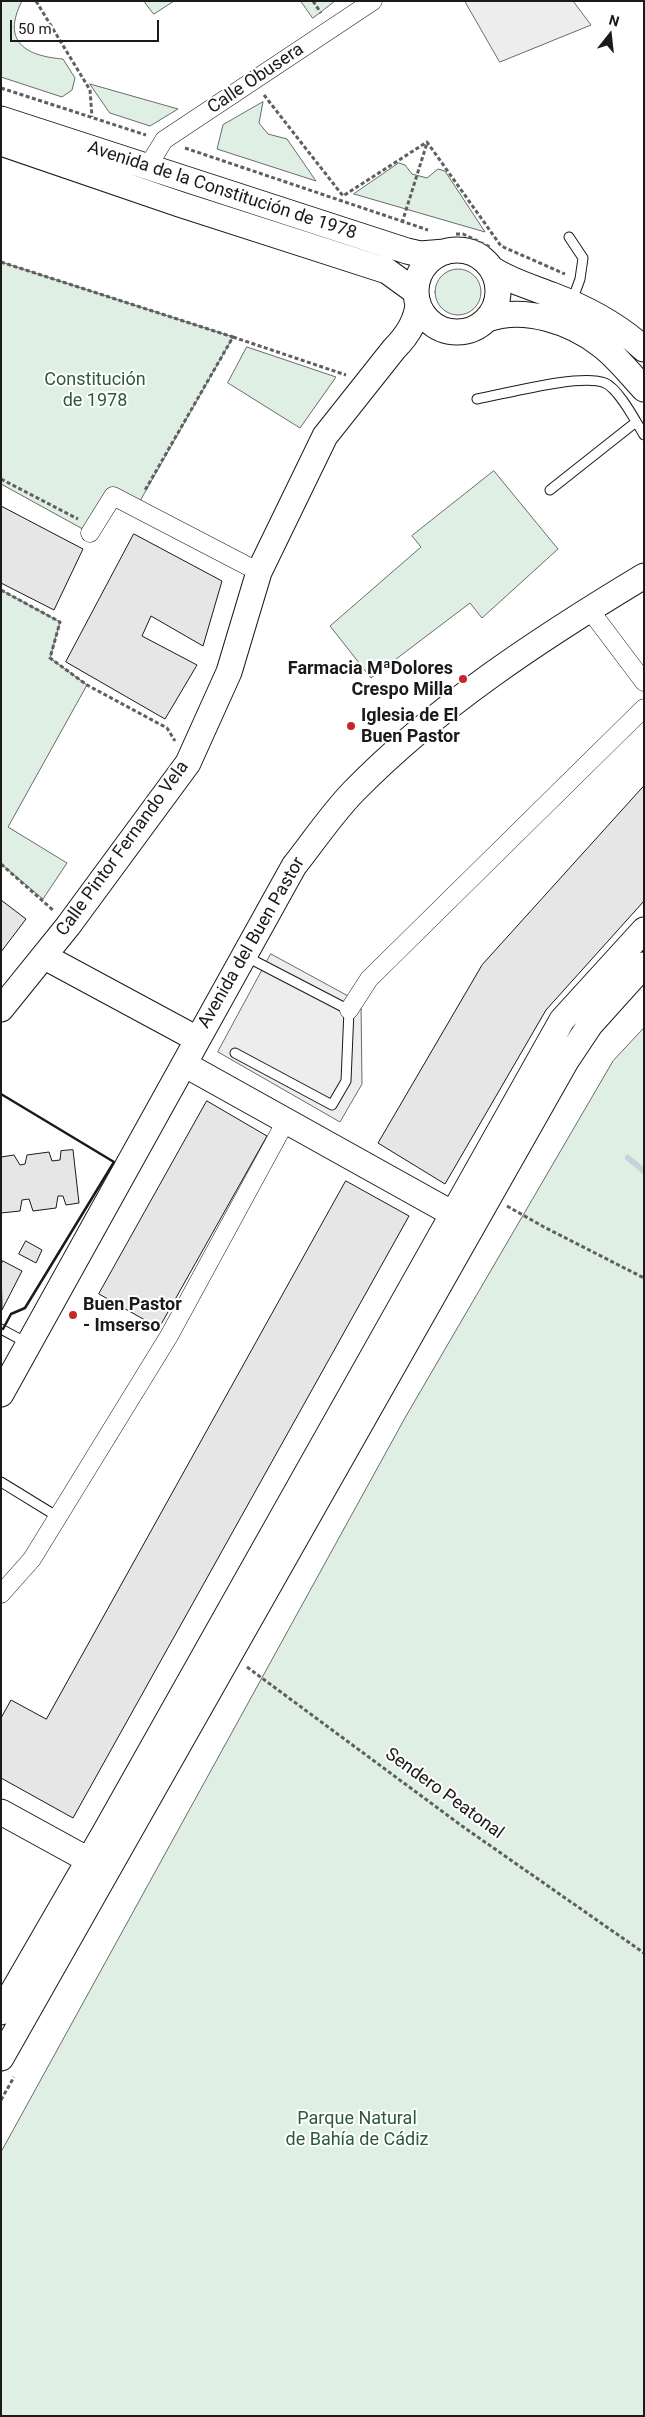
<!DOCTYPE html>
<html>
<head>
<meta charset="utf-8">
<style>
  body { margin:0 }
  #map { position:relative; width:645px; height:2417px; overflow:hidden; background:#fff; font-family:Roboto,sans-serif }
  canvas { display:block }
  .frame { position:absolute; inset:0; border:2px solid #1a1a1a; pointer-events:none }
  .north { position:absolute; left:585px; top:10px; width:50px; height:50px; -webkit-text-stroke:4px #fff; paint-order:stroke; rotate:16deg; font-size:14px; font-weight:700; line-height:20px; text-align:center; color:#1a1a1a }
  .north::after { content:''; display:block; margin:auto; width:18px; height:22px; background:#1a1a1a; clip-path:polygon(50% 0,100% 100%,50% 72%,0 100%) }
  .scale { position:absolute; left:10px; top:20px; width:149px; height:22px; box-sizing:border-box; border:2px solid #1a1a1a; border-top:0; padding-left:6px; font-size:15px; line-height:18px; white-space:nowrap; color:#1a1a1a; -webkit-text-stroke:4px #fff; paint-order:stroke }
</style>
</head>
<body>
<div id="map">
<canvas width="645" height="2417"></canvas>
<div class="frame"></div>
<div class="north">N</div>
<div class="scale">50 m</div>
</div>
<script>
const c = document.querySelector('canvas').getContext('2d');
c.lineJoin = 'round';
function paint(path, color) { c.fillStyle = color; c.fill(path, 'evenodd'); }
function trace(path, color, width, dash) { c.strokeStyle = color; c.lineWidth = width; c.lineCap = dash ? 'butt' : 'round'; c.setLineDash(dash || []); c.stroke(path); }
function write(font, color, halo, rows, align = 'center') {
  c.font = font + ' Roboto,sans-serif'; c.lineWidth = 4; c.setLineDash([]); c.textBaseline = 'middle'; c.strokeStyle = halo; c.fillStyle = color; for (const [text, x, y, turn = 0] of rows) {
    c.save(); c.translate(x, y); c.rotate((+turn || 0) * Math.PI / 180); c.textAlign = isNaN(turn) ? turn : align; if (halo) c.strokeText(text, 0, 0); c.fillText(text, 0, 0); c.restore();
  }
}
const green = new Path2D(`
  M 1,1 L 22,1 C 1,42 26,56 63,59 L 75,78 L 72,90 L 62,97 L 1,77 Z
  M 144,1 L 174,1 L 154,14 Z
  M 301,1 L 335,1 L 313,18 Z
  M 90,84 L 178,109 L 150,126 L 110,113 Z
  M 263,102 L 259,123 L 268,134 L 287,139 L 316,181 L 217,149 L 223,125 Z
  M 399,163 L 405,165 L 412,174 L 427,178 L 438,169 L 445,171 L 485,232 L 354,194 Z
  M 1,262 L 233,337 L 136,508 L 113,496 L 90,533 L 1,484 Z
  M435 292a23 23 0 1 1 46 0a23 23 0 1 1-46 0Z
  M 247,347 L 336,377 L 300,428 L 228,383 Z
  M 494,471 L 558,549 L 482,618 L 470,603 L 371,678 L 330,626 L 421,547 L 412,536 Z
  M 1,590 L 60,622 L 50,658 L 87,685 L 8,827 L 67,863 L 43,899 L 1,864 Z
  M 644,1028 L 644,2416 L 1,2416 L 1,2152 L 406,1416 L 613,1061 Z`);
const parking = new Path2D(`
  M 465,1 L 573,1 L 591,25 L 500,62 Z
  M 271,954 L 361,1003 L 362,1084 L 340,1122 L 218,1052 Z`);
const stream = new Path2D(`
  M 628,1158 L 644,1171`);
const building = new Path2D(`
  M 1,506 L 83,549 L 54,610 L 1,583 Z
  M 134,534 L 222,581 L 203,646 L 151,616 L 142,636 L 197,665 L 165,719 L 66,662 Z
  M 644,786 L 644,901 L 546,1010 L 445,1184 L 378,1143 L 482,965 Z
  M 1,900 L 26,919 L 1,952 Z
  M 207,1101 L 267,1136 L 159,1328 L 99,1294 Z
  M 73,1150 L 79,1203 L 66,1205 L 63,1196 L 58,1196 L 56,1208 L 33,1211 L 29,1199 L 22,1200 L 20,1211 L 1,1213 L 1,1157 L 14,1155 L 20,1165 L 25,1164 L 27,1155 L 49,1152 L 52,1161 L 60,1160 L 61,1151 Z
  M 346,1181 L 409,1216 L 73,1818 L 1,1778 L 1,1718 L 11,1700 L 46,1719 Z
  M 26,1241 L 42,1250 L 36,1263 L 19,1254 Z
  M 3,1261 L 22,1271 L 2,1310 L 1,1265 Z`);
const path = new Path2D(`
  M 36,1 L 90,90 L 92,117
  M 313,1 L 321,13
  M 1,88 L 146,135
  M 264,95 L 343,196 L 427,142 L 501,246 L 565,274
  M 185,148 L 428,230
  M 402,223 L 427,143
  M 456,234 L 463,234 L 490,247
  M 1,262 L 233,337 L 144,492
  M 233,337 L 346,375
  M 1,479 L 78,519
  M 1,590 L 60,622 L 50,658 L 87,685 L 167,728 L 175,741
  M 1,864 L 54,911
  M 507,1206 L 544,1227 L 644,1278
  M 247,1667 L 462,1826 L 644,1953
  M 1,2100 L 14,2077`);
const lane = new Path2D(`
  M 569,237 L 583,258 L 580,279 L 572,301
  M 477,399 C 505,394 581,373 605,383 C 619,389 636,422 644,435
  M 550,490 L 636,422
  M 235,1053 L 332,1105 L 346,1081 L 349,1010 L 245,956
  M 1,1329 L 27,1343
  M 1,1482 L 58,1517`);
const street = new Path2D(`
  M 148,166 L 164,140 L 373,1
  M 90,533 L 113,496 L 259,572
  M 589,609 L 644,682
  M 349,1010 L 369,979 L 644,708
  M 1,1594 L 32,1559 L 169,1336 L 286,1121`);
const secondary = new Path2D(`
  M 1,119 L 407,251 L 420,254 L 445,252
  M 1,143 L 179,204 L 387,271 L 416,292
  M416 291a41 41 0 1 1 82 0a41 41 0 1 1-82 0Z
  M 492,269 C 510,281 531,287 552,295 C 586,308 617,324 644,349
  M 488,319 C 525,306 571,322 601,345 C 617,357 630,374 644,389
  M 45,957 L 197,1039
  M 1,1009 L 68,926 L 188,763 L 229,672 L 259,572 L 325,436 L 394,349 C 406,337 417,321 418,303
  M 184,1064 L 453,1214
  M 1,1394 L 294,866 C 313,842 331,815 353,792 C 437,706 541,638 644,576
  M 1,1812 L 103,1868
  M 1,2012 L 105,1832 L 562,1020 L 644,930
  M 1,2058 L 566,1061 L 590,1025 L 644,965`);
const wall = new Path2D(`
  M 1,1094 L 114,1162 L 25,1308 L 11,1314 L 3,1329`);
const markers = [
  [463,679,5,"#c62828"],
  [351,726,5,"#c62828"],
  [73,1315,5,"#c62828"]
];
const streetNames = [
  ["Calle Obusera",256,79,-34],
  ["Avenida de la Constitución de 1978",222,191,18],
  ["Calle Pintor Fernando Vela",123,849,-54],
  ["Avenida del Buen Pastor",252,943,-60],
  ["Sendero Peatonal",444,1794,36]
];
const parkNames = [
  ["Constitución",95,380],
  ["de 1978",95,401],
  ["Parque Natural",357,2119],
  ["de Bahía de Cádiz",357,2140]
];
const poiNames = [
  ["Farmacia MªDolores",453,669,"right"],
  ["Crespo Milla",453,690,"right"],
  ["Iglesia de El",361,716],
  ["Buen Pastor",361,737],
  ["Buen Pastor",83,1305],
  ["- Imserso",83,1326]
];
paint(green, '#e0efe3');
trace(green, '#6a6a6a', 1);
paint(parking, '#ededed');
trace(parking, '#6a6a6a', 1);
trace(stream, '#c6d2dc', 6);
paint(building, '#e6e6e6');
trace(building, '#1a1a1a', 1);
trace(lane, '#1a1a1a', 11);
trace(street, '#1a1a1a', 19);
trace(secondary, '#1a1a1a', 27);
trace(path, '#5f5f5f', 3, [4, 2.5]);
trace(lane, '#fff', 9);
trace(street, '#fff', 18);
trace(secondary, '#fff', 25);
trace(wall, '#1a1a1a', 2.5);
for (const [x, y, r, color] of markers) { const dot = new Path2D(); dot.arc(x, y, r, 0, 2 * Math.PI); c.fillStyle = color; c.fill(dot); trace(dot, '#fff', 2); }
write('18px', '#1a1a1a', '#fff', streetNames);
write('18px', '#2b5a34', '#fff', parkNames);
write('bold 18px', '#1a1a1a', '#fff', poiNames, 'left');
</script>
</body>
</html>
